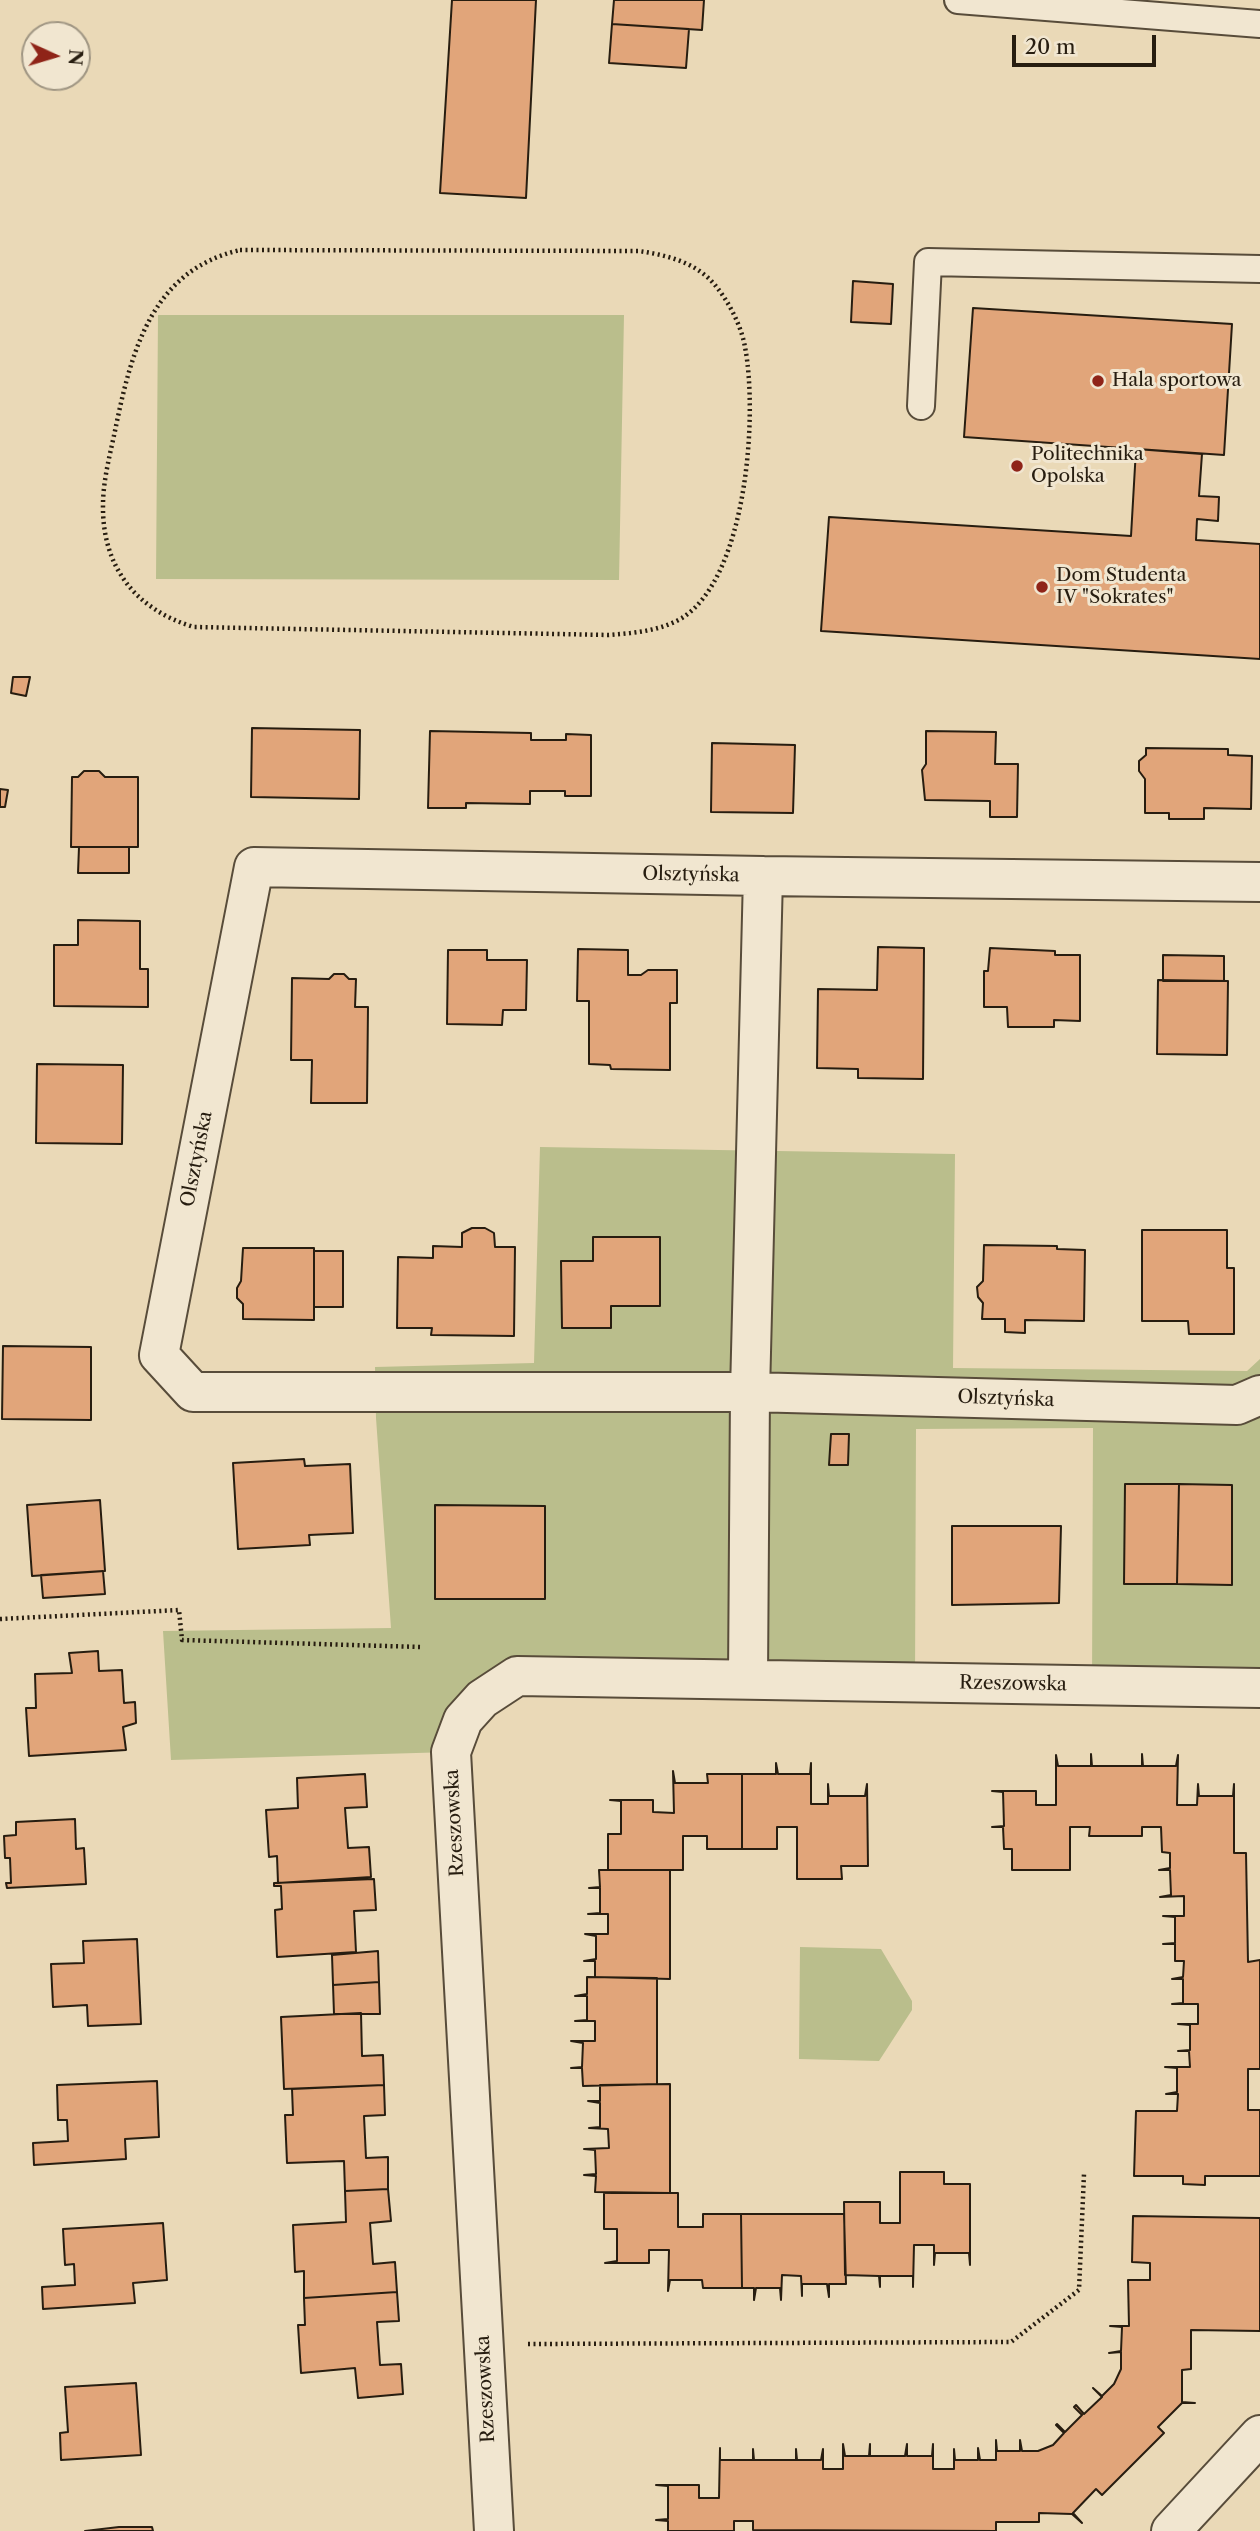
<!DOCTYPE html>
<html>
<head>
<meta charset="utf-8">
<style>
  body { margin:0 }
  #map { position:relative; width:1260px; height:2531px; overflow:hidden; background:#ead9b7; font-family:"Libre Caslon Text",serif }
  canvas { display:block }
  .north { position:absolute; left:21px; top:21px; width:70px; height:70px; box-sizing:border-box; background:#f1e6d0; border:2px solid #a09683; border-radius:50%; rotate:94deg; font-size:19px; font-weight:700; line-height:28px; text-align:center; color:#271d10 }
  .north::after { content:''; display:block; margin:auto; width:24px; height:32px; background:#8f2418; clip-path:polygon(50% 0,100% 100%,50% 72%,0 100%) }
  .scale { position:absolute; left:1012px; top:35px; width:144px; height:32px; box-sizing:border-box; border:4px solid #271d10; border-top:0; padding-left:9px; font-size:21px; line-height:24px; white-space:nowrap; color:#271d10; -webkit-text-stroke:5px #f1e6d0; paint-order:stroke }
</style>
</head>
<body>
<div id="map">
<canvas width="1260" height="2531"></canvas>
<div class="north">N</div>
<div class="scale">20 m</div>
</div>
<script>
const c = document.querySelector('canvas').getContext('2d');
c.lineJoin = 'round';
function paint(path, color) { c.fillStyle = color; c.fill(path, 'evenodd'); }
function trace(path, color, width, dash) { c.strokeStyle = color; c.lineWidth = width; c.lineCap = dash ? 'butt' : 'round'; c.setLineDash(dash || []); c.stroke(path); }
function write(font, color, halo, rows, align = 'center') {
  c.font = font + ' "Libre Caslon Text",serif'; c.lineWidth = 6; c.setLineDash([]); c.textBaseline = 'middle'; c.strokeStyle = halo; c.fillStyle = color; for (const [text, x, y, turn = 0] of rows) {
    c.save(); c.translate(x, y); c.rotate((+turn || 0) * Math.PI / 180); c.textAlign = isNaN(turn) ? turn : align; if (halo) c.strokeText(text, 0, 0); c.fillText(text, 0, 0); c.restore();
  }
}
const green = new Path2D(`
  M 158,315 L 624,315 L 619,580 L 156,579 Z
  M 540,1147 L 955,1154 L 953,1368 L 1247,1371 L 1260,1359 L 1260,1688 L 1092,1685 L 1093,1428 L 916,1429 L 915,1682 L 517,1676 L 451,1752 L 171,1760 L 163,1631 L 391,1628 L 376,1418 L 375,1367 L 534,1363 Z
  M 800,1947 L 881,1949 L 912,2001 L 912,2010 L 879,2061 L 799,2059 Z`);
const building = new Path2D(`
  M 452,0 L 536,0 L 526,198 L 440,193 Z
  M 614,0 L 704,0 L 702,30 L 612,24 Z
  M 612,24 L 689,29 L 686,68 L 609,63 Z
  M 853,281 L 893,284 L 891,324 L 851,322 Z
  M 973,308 L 1232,324 L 1224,455 L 964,437 Z
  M 1136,449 L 1202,454 L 1199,496 L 1219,497 L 1218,521 L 1197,519 L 1196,540 L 1260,544 L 1260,659 L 821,631 L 829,517 L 1131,536 Z
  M 13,677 L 30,677 L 26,696 L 11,693 Z
  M 252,728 L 360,730 L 359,799 L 251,797 Z
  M 430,731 L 531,733 L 531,740 L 566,740 L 566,734 L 591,735 L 591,796 L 565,796 L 565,791 L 530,791 L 530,804 L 466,803 L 466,808 L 428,808 Z
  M 926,731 L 996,732 L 995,764 L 1018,764 L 1017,817 L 990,817 L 990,801 L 925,800 L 922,770 L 926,764 Z
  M 712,743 L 795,745 L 793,813 L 711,812 Z
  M 1146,748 L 1228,749 L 1228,755 L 1252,756 L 1251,809 L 1204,808 L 1204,819 L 1169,819 L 1169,813 L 1145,813 L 1145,779 L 1139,771 L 1139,761 L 1146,755 Z
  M 84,771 L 99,771 L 105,777 L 138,777 L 138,847 L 71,847 L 72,777 L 78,777 Z
  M 0,789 L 8,790 L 5,807 L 0,807 Z
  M 79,847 L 129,847 L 129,873 L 78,873 Z
  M 78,920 L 140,921 L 140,969 L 148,969 L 148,1007 L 54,1006 L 54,945 L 78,945 Z
  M 878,947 L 924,948 L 923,1079 L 858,1078 L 858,1069 L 817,1068 L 818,989 L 877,990 Z
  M 990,948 L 1055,951 L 1055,955 L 1080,955 L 1080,1021 L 1054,1020 L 1054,1027 L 1008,1027 L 1007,1007 L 984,1007 L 984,971 L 988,971 Z
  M 578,949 L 628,950 L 628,975 L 641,975 L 648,970 L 677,970 L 677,1003 L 670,1003 L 670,1070 L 611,1069 L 610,1065 L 589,1064 L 589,1001 L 577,1001 Z
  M 448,950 L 487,950 L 487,960 L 527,960 L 526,1010 L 503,1010 L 502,1025 L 447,1024 Z
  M 1163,955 L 1224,956 L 1224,981 L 1163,981 Z
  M 334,974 L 344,974 L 349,979 L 356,979 L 355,1007 L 368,1007 L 367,1103 L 311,1103 L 312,1060 L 291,1060 L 292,978 L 329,979 Z
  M 1158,980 L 1228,981 L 1227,1055 L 1157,1054 Z
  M 37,1064 L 123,1065 L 122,1144 L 36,1143 Z
  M 472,1228 L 485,1228 L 494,1233 L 495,1247 L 515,1247 L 514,1336 L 431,1335 L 432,1328 L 397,1328 L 398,1257 L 433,1258 L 433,1246 L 462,1247 L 462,1233 Z
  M 1142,1230 L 1227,1230 L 1227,1268 L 1234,1268 L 1234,1334 L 1189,1334 L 1188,1321 L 1142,1321 Z
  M 593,1237 L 660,1237 L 660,1306 L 611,1306 L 611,1328 L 562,1328 L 561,1261 L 593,1261 Z
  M 984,1245 L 1057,1246 L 1057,1249 L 1085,1250 L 1084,1321 L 1025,1320 L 1025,1333 L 1005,1332 L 1005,1319 L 982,1319 L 983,1303 L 978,1297 L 977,1287 L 983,1281 Z
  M 243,1248 L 314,1248 L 314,1320 L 243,1319 L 243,1304 L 237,1298 L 237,1288 L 241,1281 Z
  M 314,1251 L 343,1251 L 343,1307 L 314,1307 Z
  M 3,1346 L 91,1347 L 91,1420 L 2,1419 Z
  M 831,1434 L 849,1434 L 848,1465 L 829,1465 Z
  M 304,1459 L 305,1466 L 350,1464 L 353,1533 L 309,1535 L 310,1545 L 238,1549 L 233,1463 Z
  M 1125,1484 L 1179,1484 L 1177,1584 L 1124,1584 Z
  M 1179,1484 L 1232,1485 L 1232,1585 L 1177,1584 Z
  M 100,1500 L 105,1571 L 32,1576 L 27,1505 Z
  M 435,1505 L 545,1506 L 545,1599 L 435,1599 Z
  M 952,1526 L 1061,1526 L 1059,1603 L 952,1605 Z
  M 103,1571 L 105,1594 L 43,1598 L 41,1575 Z
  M 98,1651 L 99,1671 L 122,1670 L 124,1703 L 135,1702 L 136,1723 L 123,1727 L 126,1750 L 29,1756 L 26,1708 L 36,1708 L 35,1674 L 72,1673 L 69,1653 Z
  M 1091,1754 L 1092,1766 L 1142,1766 L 1142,1754 L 1143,1766 L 1176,1766 L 1178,1755 L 1177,1805 L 1197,1805 L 1198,1784 L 1199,1796 L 1233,1796 L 1234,1784 L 1234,1853 L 1246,1853 L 1248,1962 L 1260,1960 L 1260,2069 L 1248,2069 L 1248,2110 L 1260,2110 L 1260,2176 L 1205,2176 L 1205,2185 L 1183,2184 L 1183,2176 L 1134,2176 L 1136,2111 L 1177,2111 L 1178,2094 L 1166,2094 L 1177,2092 L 1177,2068 L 1165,2067 L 1190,2067 L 1189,2051 L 1178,2051 L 1190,2050 L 1190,2025 L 1178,2024 L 1198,2024 L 1198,2004 L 1172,2004 L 1183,2003 L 1183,1979 L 1172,1979 L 1183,1977 L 1184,1961 L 1175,1961 L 1175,1944 L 1163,1944 L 1175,1943 L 1175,1917 L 1163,1916 L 1184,1916 L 1184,1896 L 1160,1897 L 1171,1895 L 1170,1870 L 1159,1870 L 1170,1868 L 1170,1853 L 1162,1852 L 1161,1827 L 1142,1827 L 1142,1836 L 1089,1836 L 1090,1827 L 1070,1827 L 1070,1870 L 1012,1870 L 1012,1849 L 1004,1849 L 1003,1827 L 992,1827 L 1004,1826 L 1003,1792 L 992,1791 L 1036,1791 L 1036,1805 L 1056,1805 L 1056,1755 L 1058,1766 L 1091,1766 Z
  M 776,1763 L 778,1774 L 810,1774 L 811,1763 L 811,1804 L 828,1804 L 828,1784 L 829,1796 L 865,1796 L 867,1784 L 868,1866 L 841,1866 L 842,1879 L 797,1879 L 797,1827 L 777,1827 L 777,1849 L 742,1849 L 742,1774 L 776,1774 Z
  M 673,1771 L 675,1783 L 708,1783 L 707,1774 L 742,1774 L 742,1849 L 707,1849 L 707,1836 L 683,1836 L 683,1870 L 608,1870 L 608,1834 L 621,1834 L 621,1801 L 610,1800 L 653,1800 L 653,1812 L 674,1813 Z
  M 365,1774 L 367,1807 L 345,1808 L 348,1848 L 369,1847 L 371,1877 L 278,1883 L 277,1856 L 269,1857 L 266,1810 L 298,1808 L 297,1778 Z
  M 75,1819 L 76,1849 L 84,1848 L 86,1884 L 7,1888 L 6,1883 L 11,1883 L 10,1858 L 5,1858 L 4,1836 L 16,1835 L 16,1822 Z
  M 599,1870 L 670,1870 L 670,1979 L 595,1977 L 595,1961 L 584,1961 L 596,1959 L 596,1936 L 585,1934 L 608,1934 L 608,1914 L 588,1914 L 600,1913 L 600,1888 L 589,1888 L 600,1887 Z
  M 374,1879 L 376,1910 L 354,1911 L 356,1952 L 277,1957 L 275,1910 L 282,1909 L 281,1886 L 274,1886 L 274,1883 Z
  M 137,1939 L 141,2024 L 88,2026 L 87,2005 L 53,2007 L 51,1964 L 84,1963 L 83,1941 Z
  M 378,1951 L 379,1982 L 333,1985 L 332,1955 Z
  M 587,1977 L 657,1978 L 657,2084 L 583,2086 L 582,2068 L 571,2068 L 582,2067 L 583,2043 L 571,2041 L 595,2041 L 595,2021 L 575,2021 L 587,2020 L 587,1996 L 575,1996 L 587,1994 Z
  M 379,1982 L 380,2014 L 334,2014 L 333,1985 Z
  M 361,2013 L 362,2056 L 383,2055 L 384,2085 L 284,2089 L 281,2017 Z
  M 157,2081 L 159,2137 L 125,2139 L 126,2159 L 34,2165 L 33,2143 L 68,2141 L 67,2120 L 58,2120 L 57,2085 Z
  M 670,2084 L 670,2193 L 595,2192 L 596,2176 L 584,2175 L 596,2174 L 595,2150 L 584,2149 L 609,2148 L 608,2129 L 589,2128 L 600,2127 L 600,2103 L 588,2101 L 600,2101 L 600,2085 Z
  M 384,2085 L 385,2115 L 364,2116 L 366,2158 L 388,2157 L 388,2189 L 345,2191 L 344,2161 L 287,2163 L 285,2115 L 293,2115 L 292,2089 Z
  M 900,2172 L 944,2172 L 944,2184 L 970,2184 L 970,2265 L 969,2253 L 935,2253 L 934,2265 L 934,2245 L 914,2245 L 913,2287 L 913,2276 L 880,2276 L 880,2287 L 879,2276 L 845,2275 L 844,2202 L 880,2202 L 880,2223 L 900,2223 Z
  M 388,2189 L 391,2221 L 370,2223 L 373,2264 L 395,2262 L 397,2292 L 304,2298 L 304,2271 L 295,2272 L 293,2225 L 346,2222 L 345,2191 Z
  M 604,2193 L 678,2193 L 678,2227 L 703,2227 L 703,2214 L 741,2214 L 742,2288 L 703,2288 L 702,2280 L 670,2280 L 668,2291 L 669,2250 L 649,2250 L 649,2263 L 605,2263 L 617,2261 L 617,2229 L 604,2229 Z
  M 741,2214 L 844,2214 L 846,2284 L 829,2284 L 829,2297 L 827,2284 L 802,2284 L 802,2296 L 801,2276 L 782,2275 L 781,2300 L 780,2288 L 756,2288 L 754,2300 L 754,2288 L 742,2288 Z
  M 1133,2216 L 1260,2218 L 1260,2331 L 1191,2330 L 1191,2369 L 1182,2370 L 1182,2402 L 1195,2403 L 1182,2403 L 1158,2427 L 1164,2433 L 1102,2495 L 1096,2489 L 1073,2513 L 1082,2523 L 1072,2514 L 1039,2513 L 1039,2522 L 996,2522 L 996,2531 L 753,2530 L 753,2521 L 734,2521 L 734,2531 L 668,2531 L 668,2521 L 656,2520 L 668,2519 L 668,2486 L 656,2485 L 699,2485 L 699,2498 L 719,2498 L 720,2448 L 720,2460 L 753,2460 L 753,2449 L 754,2460 L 796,2460 L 796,2449 L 797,2460 L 821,2460 L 823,2449 L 823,2469 L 843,2469 L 843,2444 L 845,2456 L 869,2456 L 870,2444 L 870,2456 L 905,2456 L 907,2444 L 907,2456 L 932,2456 L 933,2444 L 933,2469 L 954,2469 L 954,2449 L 955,2460 L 978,2460 L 978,2448 L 980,2460 L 996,2460 L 996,2440 L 997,2451 L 1020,2451 L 1020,2440 L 1022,2451 L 1038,2451 L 1053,2445 L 1064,2433 L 1056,2425 L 1057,2424 L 1065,2432 L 1082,2415 L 1074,2407 L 1076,2405 L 1084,2414 L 1102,2397 L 1093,2388 L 1102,2396 L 1114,2384 L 1121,2369 L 1121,2352 L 1109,2353 L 1121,2351 L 1122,2327 L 1110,2326 L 1129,2326 L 1128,2280 L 1150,2280 L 1150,2263 L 1132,2262 Z
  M 163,2223 L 167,2280 L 133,2283 L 135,2303 L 43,2309 L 42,2287 L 75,2285 L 74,2264 L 65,2265 L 63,2229 Z
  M 397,2292 L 399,2321 L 377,2322 L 380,2365 L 401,2364 L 403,2394 L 358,2398 L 355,2368 L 301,2373 L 298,2325 L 305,2325 L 304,2298 Z
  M 136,2383 L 141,2455 L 61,2460 L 60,2433 L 68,2432 L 65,2387 Z
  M 119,2527 L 152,2527 L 153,2531 L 85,2531 Z`);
const path = new Path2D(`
  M 240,250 L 639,251 C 666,255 696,262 715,285 C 729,302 741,325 745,347 C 758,415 747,577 682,618 C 660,631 634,633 609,635 L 194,627 C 136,610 102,567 103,505 C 103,479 111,451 116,426 C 132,349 153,270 240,250 Z
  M 0,1619 L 179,1610 L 182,1640 L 420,1647
  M 528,2344 L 1011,2342 L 1079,2290 L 1084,2174`);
const lane = new Path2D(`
  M 958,0 L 1260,24
  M 921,406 L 928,262 L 1260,269`);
const street = new Path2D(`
  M 1260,882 L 763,876 L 254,867 L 159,1355 L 193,1392 L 750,1392 L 1237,1405 L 1260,1395
  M 748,1678 L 750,1392 L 763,876
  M 494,2531 L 451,1752 L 463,1720 L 482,1699 L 517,1676 L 1260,1688
  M 1171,2531 L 1260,2435`);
const markers = [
  [1098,381,7,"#8f2418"],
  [1017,466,7,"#8f2418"],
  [1042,587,7,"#8f2418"]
];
const poiNames = [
  ["Hala sportowa",1112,381],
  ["Politechnika",1031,455],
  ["Opolska",1031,477],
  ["Dom Studenta",1056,576],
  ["IV \"Sokrates\"",1056,598]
];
const streetNames = [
  ["Olsztyńska",691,875,1],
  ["Olsztyńska",197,1159,-79],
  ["Olsztyńska",1006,1399,2],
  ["Rzeszowska",1013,1684,1],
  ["Rzeszowska",455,1823,-93],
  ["Rzeszowska",486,2389,-93]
];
paint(green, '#babe8c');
paint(building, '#e1a57a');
trace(building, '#271d10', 2);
trace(lane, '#584c3a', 30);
trace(street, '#584c3a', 42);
trace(path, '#271d10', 4.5, [2, 3.5]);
trace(lane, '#f1e6d0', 26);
trace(street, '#f1e6d0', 38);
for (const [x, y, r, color] of markers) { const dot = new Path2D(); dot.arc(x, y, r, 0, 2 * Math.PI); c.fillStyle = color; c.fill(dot); trace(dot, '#f1e6d0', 2.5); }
write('19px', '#271d10', '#f1e6d0', poiNames, 'left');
write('19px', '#271d10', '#f1e6d0', streetNames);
</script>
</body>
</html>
